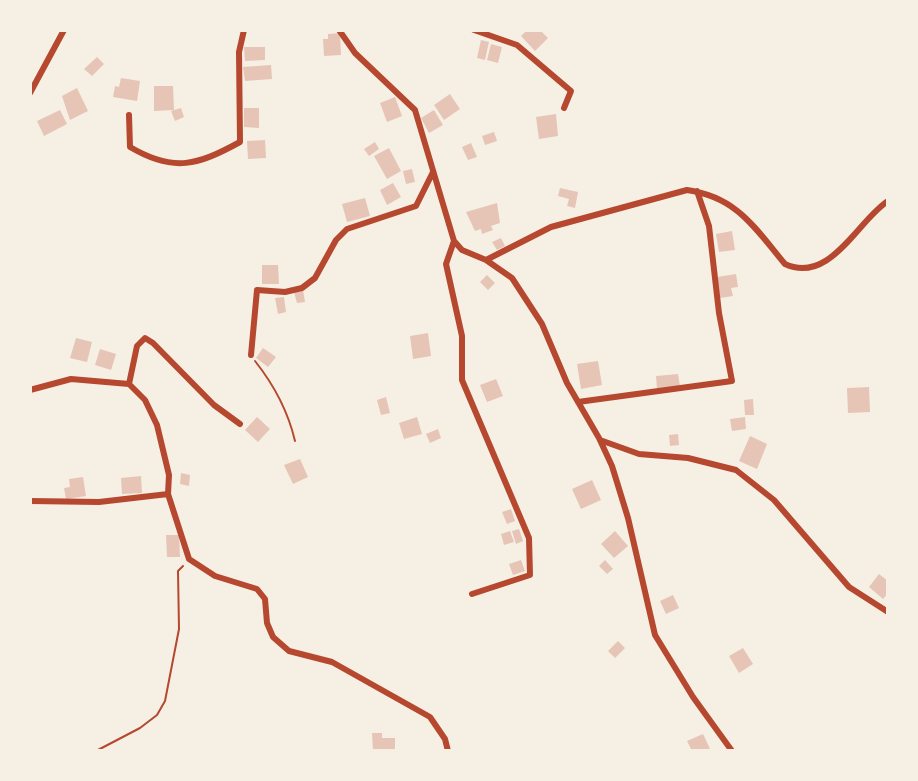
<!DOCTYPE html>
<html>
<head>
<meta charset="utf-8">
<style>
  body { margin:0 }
  #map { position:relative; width:918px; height:781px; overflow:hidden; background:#f6efe4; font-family:"PT Sans Narrow",sans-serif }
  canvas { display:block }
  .frame { position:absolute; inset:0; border:32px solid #f6efe4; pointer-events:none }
</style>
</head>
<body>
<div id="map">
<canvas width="918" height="781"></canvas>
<div class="frame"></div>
</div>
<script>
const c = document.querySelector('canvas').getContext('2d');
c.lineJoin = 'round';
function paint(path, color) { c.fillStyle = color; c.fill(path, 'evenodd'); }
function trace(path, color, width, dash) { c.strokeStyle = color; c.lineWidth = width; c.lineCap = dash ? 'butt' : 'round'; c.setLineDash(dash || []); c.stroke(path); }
const building = new Path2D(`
  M 527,30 L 540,30 L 548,38 L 535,51 L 521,36 Z
  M 340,33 L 341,55 L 324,56 L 323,39 L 328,39 L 328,34 Z
  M 481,40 L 489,42 L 485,60 L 477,58 Z
  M 491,44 L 502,47 L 498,63 L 487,60 Z
  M 244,47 L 265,47 L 265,60 L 245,61 Z
  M 97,57 L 104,64 L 92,76 L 84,69 Z
  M 271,65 L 272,79 L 245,81 L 243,67 Z
  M 121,78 L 140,81 L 137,101 L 113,97 L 115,86 L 119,87 Z
  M 154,86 L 173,86 L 174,110 L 154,111 Z
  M 77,88 L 88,111 L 70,120 L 62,96 Z
  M 450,94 L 460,109 L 444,120 L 434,105 Z
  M 395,97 L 402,116 L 387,122 L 380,103 Z
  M 181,108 L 184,117 L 175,121 L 171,111 Z
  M 244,108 L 259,108 L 259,128 L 244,127 Z
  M 60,110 L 67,124 L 44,136 L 37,121 Z
  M 434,110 L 443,125 L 429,133 L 421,118 Z
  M 556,114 L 558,136 L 539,139 L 536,117 Z
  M 494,132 L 497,141 L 485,145 L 482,136 Z
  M 265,140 L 266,158 L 248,159 L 247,141 Z
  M 375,142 L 379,149 L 369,156 L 364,149 Z
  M 471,143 L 477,157 L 468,160 L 462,147 Z
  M 389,148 L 401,171 L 387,179 L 374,156 Z
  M 412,169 L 415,182 L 406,184 L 403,171 Z
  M 393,183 L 401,197 L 387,205 L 380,190 Z
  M 560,188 L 578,192 L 575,208 L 567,206 L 569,199 L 558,196 Z
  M 365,198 L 370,216 L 347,222 L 342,204 Z
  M 497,203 L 500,223 L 491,226 L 493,230 L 482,234 L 481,229 L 475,231 L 466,212 Z
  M 732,231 L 735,250 L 719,252 L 716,234 Z
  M 501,238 L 505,246 L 497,250 L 492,242 Z
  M 262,265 L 278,265 L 279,284 L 262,284 Z
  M 736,274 L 738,287 L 731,288 L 733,296 L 720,298 L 717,277 Z
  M 487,275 L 495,283 L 488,290 L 480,282 Z
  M 303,290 L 305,302 L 297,303 L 294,292 Z
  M 284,297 L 286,312 L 278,314 L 275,298 Z
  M 428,333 L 431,356 L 413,359 L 410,336 Z
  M 76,338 L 92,342 L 87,362 L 70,358 Z
  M 263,348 L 276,357 L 268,367 L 256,358 Z
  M 100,349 L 116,354 L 111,370 L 95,365 Z
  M 598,361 L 602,385 L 581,389 L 577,364 Z
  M 678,374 L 680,386 L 657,389 L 656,376 Z
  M 496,379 L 503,396 L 487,402 L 480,385 Z
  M 869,387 L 870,412 L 848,413 L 847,388 Z
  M 386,397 L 390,413 L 381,415 L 377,400 Z
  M 753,399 L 754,415 L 745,415 L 744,400 Z
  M 257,417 L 270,429 L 258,442 L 245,430 Z
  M 417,417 L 422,434 L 404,439 L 399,423 Z
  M 745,417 L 746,429 L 732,431 L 730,419 Z
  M 438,429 L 441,438 L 430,443 L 426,434 Z
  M 678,434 L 679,445 L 670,446 L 669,435 Z
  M 750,436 L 767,444 L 757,469 L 739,461 Z
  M 300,459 L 308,477 L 293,484 L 284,465 Z
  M 181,473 L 190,475 L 189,486 L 180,484 Z
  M 141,476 L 142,493 L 122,494 L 121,478 Z
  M 83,477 L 86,496 L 66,499 L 64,488 L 70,487 L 69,479 Z
  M 592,480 L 601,500 L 581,509 L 572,489 Z
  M 511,509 L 515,521 L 507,524 L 502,512 Z
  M 519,529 L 523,541 L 516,544 L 512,531 Z
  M 510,531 L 514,542 L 504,545 L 501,534 Z
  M 615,531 L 628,546 L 614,558 L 601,544 Z
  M 166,535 L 179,535 L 180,557 L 167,557 Z
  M 521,560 L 525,571 L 513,575 L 509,564 Z
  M 605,560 L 613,569 L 607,574 L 599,566 Z
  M 879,574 L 888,581 L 888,593 L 883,599 L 869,587 Z
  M 673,595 L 679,608 L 666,614 L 660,601 Z
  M 618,641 L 625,648 L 615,658 L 608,651 Z
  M 743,648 L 753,664 L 739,673 L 729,656 Z
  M 372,733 L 382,733 L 382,738 L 395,738 L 395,751 L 373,751 Z
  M 703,734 L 711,751 L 692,751 L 687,741 Z`);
const path = new Path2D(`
  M 255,361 C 274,385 288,411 295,441
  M 96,751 L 140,728 L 157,715 L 165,701 L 179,629 L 178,571 L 183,566`);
const minor = new Path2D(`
  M 339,30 L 355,53 L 415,110 L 454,241 L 462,250 L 486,260 L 512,278 L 542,324 L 567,383 L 599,438 L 612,466 L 628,518 L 655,635 L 693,697 L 732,751
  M 474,30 L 517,45 L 571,91 L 564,108
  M 30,93 L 64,30
  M 129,115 L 130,147 C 174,173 198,165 240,142 L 239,52 L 244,30
  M 454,241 L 446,264 L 462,336 L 462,380 L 529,538 L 530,575 L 472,594
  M 486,260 L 551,227 L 687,190 C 737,197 755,228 785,264 C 830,285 858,220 888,201
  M 251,355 L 257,290 L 285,292 L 302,288 L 315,278 L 336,240 L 347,229 L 416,206 L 433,172
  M 129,384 L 137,346 L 145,338 L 153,343 L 214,405 L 240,424
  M 30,390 L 71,379 L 129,384 L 145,400 L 157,425 L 169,475 L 168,494 L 189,559 L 215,576 L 257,589 L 265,599 L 267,623 L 273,637 L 289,651 L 332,662 L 430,717 L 445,739 L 448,751
  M 578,402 L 732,381 L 719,313 L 709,226 L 697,191
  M 600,440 L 639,454 L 688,458 L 736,470 L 774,500 L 849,587 L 888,612
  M 30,501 L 99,502 L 168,494`);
paint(building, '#e6c5b7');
trace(path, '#b5482f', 2);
trace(minor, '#b5482f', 6);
</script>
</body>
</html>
